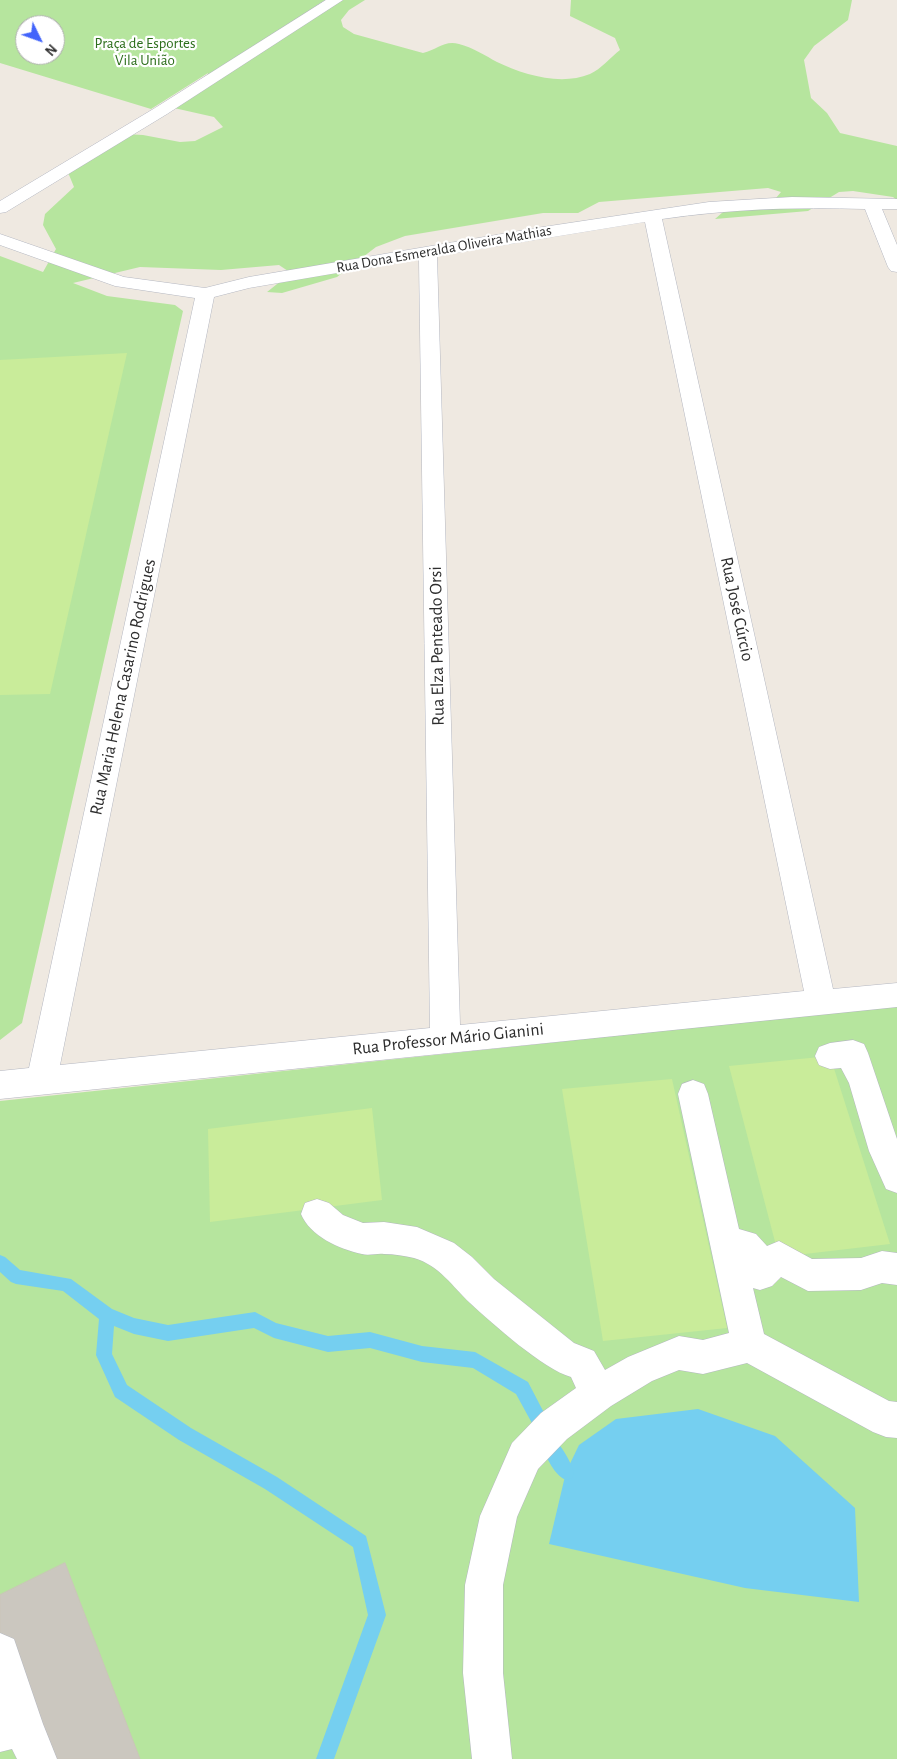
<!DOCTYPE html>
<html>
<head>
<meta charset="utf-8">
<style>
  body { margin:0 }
  #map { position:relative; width:897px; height:1759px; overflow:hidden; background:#efe9e1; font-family:"Alegreya Sans",sans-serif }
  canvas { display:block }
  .north { position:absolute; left:15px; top:15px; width:50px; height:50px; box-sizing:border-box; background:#fff; border:1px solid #ababab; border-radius:50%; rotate:132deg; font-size:14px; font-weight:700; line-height:20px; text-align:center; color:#2e2e2e }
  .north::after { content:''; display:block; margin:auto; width:18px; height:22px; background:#4264fb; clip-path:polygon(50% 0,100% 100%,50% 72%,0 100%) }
</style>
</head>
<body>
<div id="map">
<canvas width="897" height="1759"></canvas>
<div class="north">N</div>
</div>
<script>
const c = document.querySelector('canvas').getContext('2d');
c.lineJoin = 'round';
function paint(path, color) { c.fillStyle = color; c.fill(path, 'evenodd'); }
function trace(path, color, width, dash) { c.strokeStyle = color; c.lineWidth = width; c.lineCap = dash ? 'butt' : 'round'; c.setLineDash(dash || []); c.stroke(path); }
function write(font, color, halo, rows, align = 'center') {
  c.font = font + ' "Alegreya Sans",sans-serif'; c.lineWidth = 4.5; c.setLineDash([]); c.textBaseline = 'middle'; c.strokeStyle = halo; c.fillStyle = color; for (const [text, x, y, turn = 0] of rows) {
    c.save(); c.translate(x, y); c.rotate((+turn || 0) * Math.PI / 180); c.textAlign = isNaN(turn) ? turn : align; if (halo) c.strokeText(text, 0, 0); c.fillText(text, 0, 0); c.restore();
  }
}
const green = new Path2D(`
  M 0,0 L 325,0 L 303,15 L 328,0 L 365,0 L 349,10 L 341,20 L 343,27 L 354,34 L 423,53 C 437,50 444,40 459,44 C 472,47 486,56 497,62 C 524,75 561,86 590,74 C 601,69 611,57 620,50 L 615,38 L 570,16 L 571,0 L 852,0 L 848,20 L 814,46 L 804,60 L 811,98 L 827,113 L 840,133 L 897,146 L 897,200 L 893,197 L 853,191 L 839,192 L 808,211 L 715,219 L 723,212 L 776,198 L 781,192 L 768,188 L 599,202 L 578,213 L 543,213 L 405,236 L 376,247 L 337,277 L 282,293 L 267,292 L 291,273 L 279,265 L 221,270 L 140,267 L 73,283 L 107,296 L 175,305 L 183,311 L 22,1023 L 0,1040 L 0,256 L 43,272 L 56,249 L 43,225 L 45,214 L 74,187 L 67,170 L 125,134 L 143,135 L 180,142 L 195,141 L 223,127 L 214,117 L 174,108 L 205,81 L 208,73 L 151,109 L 0,63 ZM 25,25 L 55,25 L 55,55 L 25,55 Z
  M 897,1006 L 897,1759 L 0,1759 L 0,1101 Z`);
const pitch = new Path2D(`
  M 127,353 L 50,694 L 0,695 L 0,360 Z
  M 830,1056 L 890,1244 L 779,1257 L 729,1066 Z
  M 672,1079 L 727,1328 L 603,1341 L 562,1089 Z
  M 372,1108 L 382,1200 L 210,1222 L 208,1129 Z`);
const water = new Path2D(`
  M 698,1409 L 775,1436 L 855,1508 L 859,1602 L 745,1588 L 549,1544 L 566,1472 L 579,1445 L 616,1419 Z`);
const stream = new Path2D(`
  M 0,1255 L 5,1257 L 20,1270 L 71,1279 L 112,1309 L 134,1318 L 168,1325 L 255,1312 L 276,1323 L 328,1336 L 370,1332 L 422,1346 L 475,1352 L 528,1382 L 553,1430 L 551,1436 L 545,1438 L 539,1436 L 516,1394 L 473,1368 L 422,1362 L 370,1348 L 328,1352 L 274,1338 L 254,1328 L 168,1341 L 134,1334 L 114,1326 L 112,1354 L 127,1385 L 191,1428 L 277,1477 L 366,1536 L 386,1615 L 334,1759 L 316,1759 L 368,1615 L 353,1547 L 265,1489 L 179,1440 L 115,1397 L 96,1355 L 99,1319 L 63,1291 L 16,1284 L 11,1282 L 0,1272 Z
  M 550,1438 C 561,1442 570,1461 574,1472 L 572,1478 L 566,1480 C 555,1476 546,1457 542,1446 L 544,1440 Z`);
const building = new Path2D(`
  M 65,1563 L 140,1759 L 50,1759 L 0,1632 L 0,1595 Z`);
const minor = new Path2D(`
  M 326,0 L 343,0 L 167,114 L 6,212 L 0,213 L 0,201 L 155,108 Z
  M 792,197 L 897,199 L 897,209 L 882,209 L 897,245 L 897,272 L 891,271 L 888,267 L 865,209 C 796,207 730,209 662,219 L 833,989 L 897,983 L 897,1007 L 0,1099 L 0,1071 L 29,1068 L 195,298 L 115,286 L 0,245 L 0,234 L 124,277 L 205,288 L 249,277 L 543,227 L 709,202 ZM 645,222 L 804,991 L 460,1025 L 437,256 ZM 419,259 L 430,1028 L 60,1065 L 214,297 L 249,288 Z
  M 853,1040 L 864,1044 L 868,1053 L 897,1139 L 897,1193 L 886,1189 L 869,1151 L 849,1083 L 841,1068 L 830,1069 L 819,1065 L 815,1056 L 819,1047 L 830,1043 Z
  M 693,1080 L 704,1084 L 708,1094 L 739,1229 L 756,1234 L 767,1246 L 779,1241 L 812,1259 L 861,1258 L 882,1251 L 897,1253 L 897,1285 L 882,1283 L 861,1290 L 808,1291 L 781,1277 L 772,1286 L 760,1290 L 753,1288 L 764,1334 L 889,1401 L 897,1402 L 897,1438 L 886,1437 L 873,1432 L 747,1363 L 703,1374 L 679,1370 L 652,1381 L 611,1406 L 567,1439 L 538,1469 L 517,1517 L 503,1585 L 503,1673 L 512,1759 L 472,1759 L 463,1673 L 465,1585 L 480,1516 L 512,1443 L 541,1413 L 576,1388 L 571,1377 C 543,1369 493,1324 470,1303 C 453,1287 439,1265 414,1258 C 405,1256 394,1254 384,1254 C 377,1253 369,1256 362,1254 C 339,1249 310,1236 301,1214 L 305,1203 L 317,1199 L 329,1203 L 343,1215 L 363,1223 L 384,1222 L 417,1227 L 454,1243 L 472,1257 L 494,1279 L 574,1343 L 594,1351 L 605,1370 L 628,1357 L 679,1336 L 703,1340 L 729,1333 L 678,1094 L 682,1084 Z
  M 0,1633 L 14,1639 L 43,1724 L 57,1759 L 17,1759 L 12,1749 L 0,1752 Z`);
const farParknames = [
  ["Praça de Esportes",145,43],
  ["Vila União",145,60]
];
const farStreetnames = [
  ["Rua Dona Esmeralda Oliveira Mathias",444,249,-10]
];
const streetNames = [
  ["Rua José Cúrcio",737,609,78],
  ["Rua Elza Penteado Orsi",437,646,-91],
  ["Rua Maria Helena Casarino Rodrigues",123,687,-78],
  ["Rua Professor Mário Gianini",448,1039,-6]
];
paint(green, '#b6e59e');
paint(pitch, '#c9ec9a');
paint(water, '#75cff0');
paint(stream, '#75cff0');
paint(building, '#cbc7bf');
trace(building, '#cbc5ba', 1);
trace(minor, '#b4b7c1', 1);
paint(minor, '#fff');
write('15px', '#2c6e1b', '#fff', farParknames);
write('15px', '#2e2e2e', '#fff', farStreetnames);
write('18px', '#2e2e2e', '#fff', streetNames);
</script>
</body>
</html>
